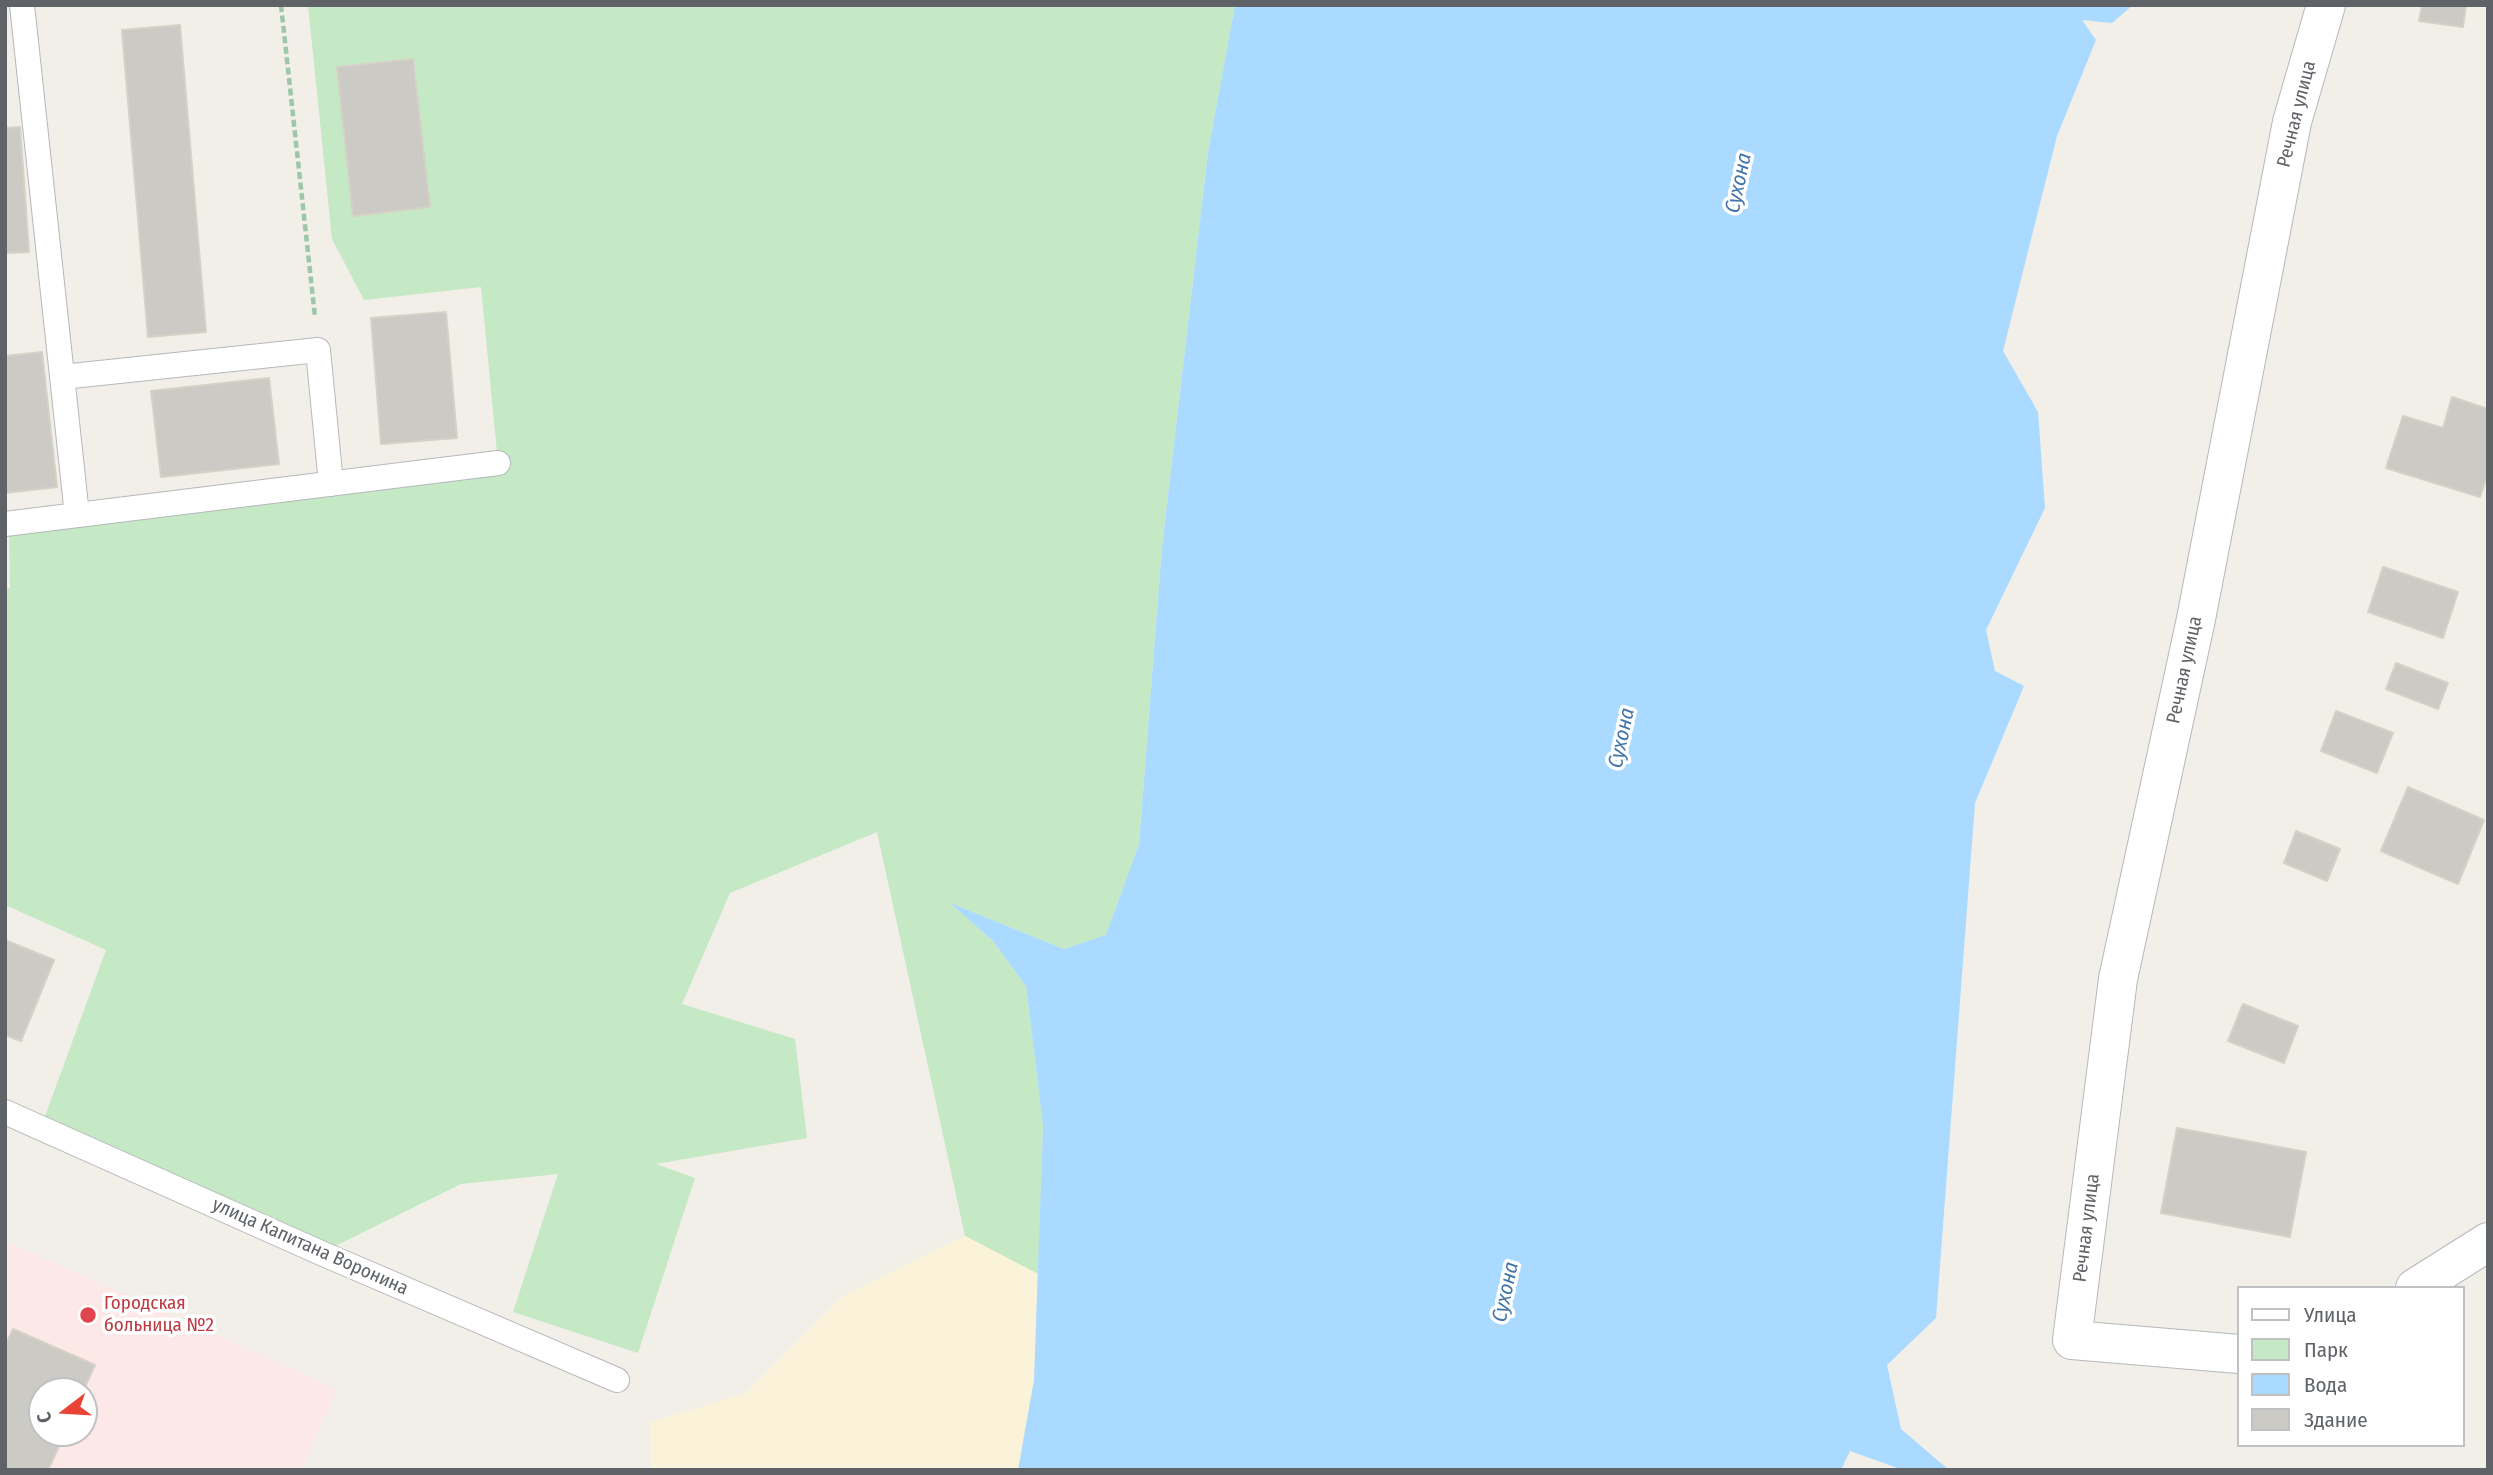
<!DOCTYPE html>
<html>
<head>
<meta charset="utf-8">
<style>
  body { margin:0 }
  #map { position:relative; width:2493px; height:1475px; overflow:hidden; background:#f1efe8; font-family:"Fira Sans Condensed",sans-serif }
  canvas { display:block }
  .frame { position:absolute; inset:0; border:7px solid #5f6368; pointer-events:none }
  .legend { position:absolute; left:2237px; top:1286px; width:228px; height:161px; box-sizing:border-box; background:#fff; border:2px solid #bfc1c3; margin:0; padding:9px 12px; list-style:none; font-size:21px; color:#5f6368 }
  .legend li { display:flex; align-items:center; gap:14px; height:35px }
  .legend b { width:35px; border:2px solid #bfc1c3 }
  .north { position:absolute; left:28px; top:1377px; width:70px; height:70px; box-sizing:border-box; background:#fff; border:2px solid #bfc1c3; border-radius:50%; rotate:253deg; font-size:19px; font-weight:700; line-height:28px; text-align:center; color:#5f6368 }
  .north::after { content:''; display:block; margin:auto; width:24px; height:32px; background:#ea4335; clip-path:polygon(50% 0,100% 100%,50% 72%,0 100%) }
</style>
</head>
<body>
<div id="map">
<canvas width="2493" height="1475"></canvas>
<div class="frame"></div>
<ul class="legend">
<li><b style="height:9px;background:#fff"></b>Улица</li>
<li><b style="height:19px;background:#c5e8c5"></b>Парк</li>
<li><b style="height:19px;background:#aadaff"></b>Вода</li>
<li><b style="height:19px;background:#cccac5"></b>Здание</li>
</ul>
<div class="north">С</div>
</div>
<script>
const c = document.querySelector('canvas').getContext('2d');
c.lineJoin = 'round';
function paint(path, color) { c.fillStyle = color; c.fill(path, 'evenodd'); }
function trace(path, color, width, dash) { c.strokeStyle = color; c.lineWidth = width; c.lineCap = dash ? 'butt' : 'round'; c.setLineDash(dash || []); c.stroke(path); }
function write(font, color, halo, rows, align = 'center') {
  c.font = font + ' "Fira Sans Condensed",sans-serif'; c.lineWidth = 7; c.setLineDash([]); c.textBaseline = 'middle'; c.strokeStyle = halo; c.fillStyle = color; for (const [text, x, y, turn = 0] of rows) {
    c.save(); c.translate(x, y); c.rotate((+turn || 0) * Math.PI / 180); c.textAlign = isNaN(turn) ? turn : align; if (halo) c.strokeText(text, 0, 0); c.fillText(text, 0, 0); c.restore();
  }
}
const medical = new Path2D(`
  M 5,1241 L 337,1389 L 302,1470 L 5,1470 ZM 42,1391 L 84,1391 L 84,1433 L 42,1433 Z`);
const green = new Path2D(`
  M 308,5 L 1235,5 L 1208,152 L 1162,547 L 1139,844 L 1106,936 L 1064,949 L 952,904 L 993,941 L 1026,986 L 1043,1125 L 1038,1274 L 965,1236 L 877,832 L 730,893 L 682,1004 L 795,1039 L 807,1138 L 656,1164 L 695,1178 L 638,1353 L 513,1312 L 558,1174 L 461,1184 L 321,1253 L 41,1127 L 106,950 L 5,905 L 5,590 L 10,588 L 9,523 L 498,463 L 481,287 L 364,300 L 332,239 Z`);
const sand = new Path2D(`
  M 965,1236 L 1038,1274 L 1034,1380 L 1018,1470 L 651,1470 L 650,1422 L 746,1393 L 844,1295 Z`);
const water = new Path2D(`
  M 1235,5 L 2133,5 L 2112,23 L 2082,20 L 2096,40 L 2057,136 L 2003,351 L 2038,412 L 2045,508 L 1986,630 L 1995,671 L 2024,686 L 1975,803 L 1936,1318 L 1887,1365 L 1901,1429 L 1949,1470 L 1903,1470 L 1850,1451 L 1841,1470 L 1018,1470 L 1034,1380 L 1043,1125 L 1026,986 L 993,941 L 950,903 L 1064,949 L 1106,935 L 1139,844 L 1162,547 L 1208,152 Z`);
const building = new Path2D(`
  M 2422,5 L 2466,5 L 2463,27 L 2419,21 Z
  M 180,25 L 206,332 L 148,337 L 122,30 Z
  M 413,59 L 430,207 L 353,216 L 337,67 Z
  M 20,127 L 29,252 L 5,253 L 5,128 Z
  M 446,312 L 457,438 L 381,444 L 371,318 Z
  M 42,352 L 57,487 L 5,493 L 5,356 Z
  M 269,378 L 279,464 L 161,477 L 151,391 Z
  M 2452,397 L 2488,409 L 2488,473 L 2480,497 L 2386,468 L 2403,416 L 2443,428 Z
  M 2383,567 L 2458,592 L 2443,638 L 2368,612 Z
  M 2396,663 L 2448,683 L 2438,709 L 2386,689 Z
  M 2336,711 L 2393,733 L 2377,773 L 2321,751 Z
  M 2408,787 L 2484,820 L 2458,884 L 2381,851 Z
  M 2296,831 L 2340,849 L 2327,881 L 2284,863 Z
  M 5,940 L 54,960 L 21,1041 L 5,1035 Z
  M 2243,1004 L 2298,1026 L 2284,1063 L 2228,1041 Z
  M 2177,1128 L 2306,1152 L 2290,1237 L 2161,1213 Z
  M 13,1329 L 95,1365 L 83,1391 L 42,1391 L 42,1433 L 65,1433 L 48,1470 L 5,1470 L 5,1346 Z`);
const path = new Path2D(`
  M 281,5 L 315,317`);
const service = new Path2D(`
  M 22,5 L 77,515
  M 62,377 L 318,350 L 331,484
  M 5,524 L 498,463
  M 5,1112 L 321,1253 L 617,1380`);
const minor = new Path2D(`
  M 2415,1288 L 2488,1242
  M 2239,1354 L 2072,1340 L 2118,979 L 2196,619 L 2292,122 L 2326,5`);
const markers = [
  [88,1315,9,"#e0444e"]
];
const streetNames = [
  ["Речная улица",2297,114,-76],
  ["Речная улица",2185,670,-78],
  ["Речная улица",2087,1228,-83],
  ["улица Капитана Воронина",310,1247,24]
];
const healthNames = [
  ["Городская",104,1304],
  ["больница №2",104,1326]
];
const waterNames = [
  ["Сухона",1739,183,-78],
  ["Сухона",1622,738,-78],
  ["Сухона",1506,1292,-78]
];
paint(medical, '#fce8e6');
paint(green, '#c5e8c5');
paint(sand, '#fbf3d9');
paint(water, '#aadaff');
paint(building, '#cccac5');
trace(building, '#d6d1c6', 2);
trace(service, '#b5b8bc', 26);
trace(minor, '#b5b8bc', 40);
trace(path, '#9cc7a9', 4.5, [7, 3.5]);
trace(service, '#fff', 24);
trace(minor, '#fff', 38);
for (const [x, y, r, color] of markers) { const dot = new Path2D(); dot.arc(x, y, r, 0, 2 * Math.PI); c.fillStyle = color; c.fill(dot); trace(dot, '#fff', 2.5); }
write('19px', '#5f6368', '#fff', streetNames);
write('19px', '#be3a42', '#fff', healthNames, 'left');
write('italic 21px', '#4174aa', '#fff', waterNames);
</script>
</body>
</html>
